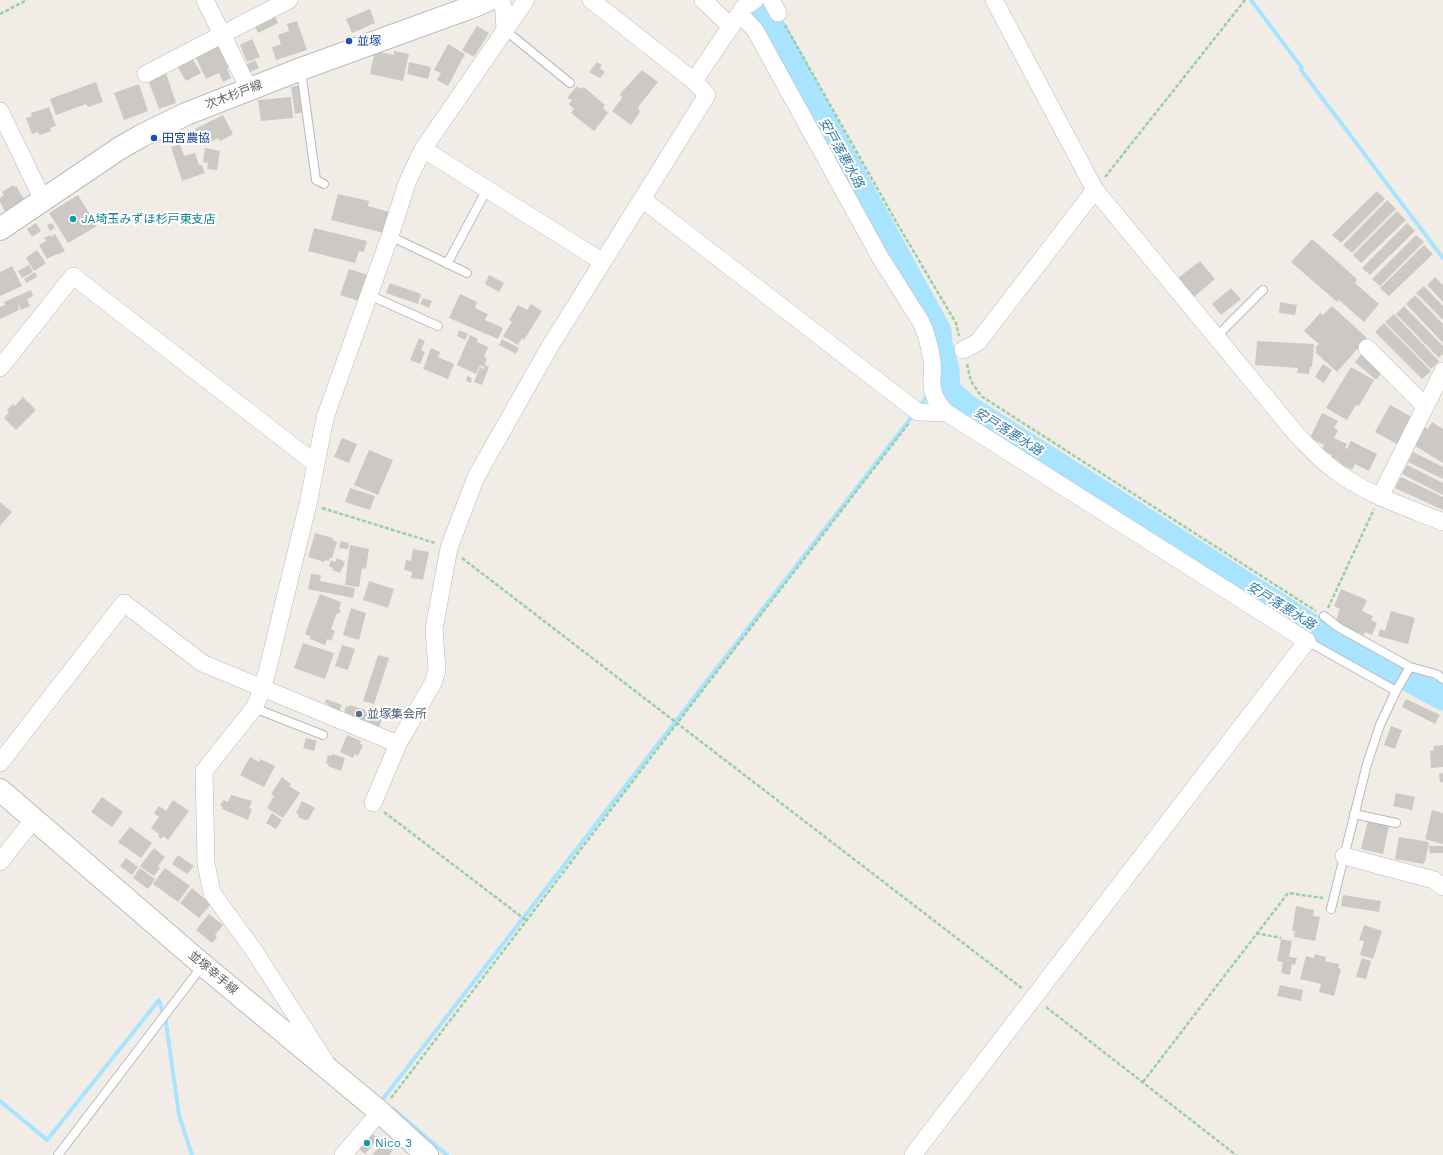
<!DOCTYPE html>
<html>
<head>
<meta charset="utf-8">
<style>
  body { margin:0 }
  canvas { display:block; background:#f1ede6 }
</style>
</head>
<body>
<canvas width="1443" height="1155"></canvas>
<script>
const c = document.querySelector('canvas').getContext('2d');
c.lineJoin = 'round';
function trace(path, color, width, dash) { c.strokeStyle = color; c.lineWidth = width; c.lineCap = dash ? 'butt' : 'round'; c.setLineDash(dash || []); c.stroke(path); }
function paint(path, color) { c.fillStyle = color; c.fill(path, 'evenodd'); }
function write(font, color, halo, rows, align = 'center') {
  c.font = font + ' "Work Sans","Noto Sans JP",sans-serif'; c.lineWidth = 4; c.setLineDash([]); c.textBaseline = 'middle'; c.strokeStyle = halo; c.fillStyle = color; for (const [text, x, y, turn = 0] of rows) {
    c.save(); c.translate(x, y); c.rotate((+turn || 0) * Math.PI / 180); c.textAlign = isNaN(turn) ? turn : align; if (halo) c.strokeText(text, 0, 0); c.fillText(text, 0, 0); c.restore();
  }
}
const stream = new Path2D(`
  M 1251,0 L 1302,68 L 1301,70 L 1443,258
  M 937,383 L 947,371
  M 919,407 L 928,395
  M 0,1101 L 47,1140 L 159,1000 L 166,1023 L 179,1115 L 192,1155
  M 379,1104 L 914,414
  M 393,1109 L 447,1155`);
const river = new Path2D(`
  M 758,0 L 939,331 L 940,343 L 947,371 L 948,390 L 966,406 L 1324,634 L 1443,698`);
const building = new Path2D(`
  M 370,9 L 375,23 L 352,33 L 346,19 Z
  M 274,14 L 278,23 L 258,33 L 254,24 Z
  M 297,21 L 307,50 L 276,60 L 272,47 L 281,44 L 278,35 L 289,31 L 287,24 Z
  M 477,26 L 489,33 L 474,57 L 462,50 Z
  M 252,39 L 260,57 L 247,62 L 240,45 Z
  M 221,43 L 233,66 L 227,69 L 231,78 L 223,82 L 219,73 L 206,79 L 195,56 Z
  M 448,44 L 465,54 L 448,86 L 437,80 L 441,73 L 434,70 Z
  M 375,51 L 394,55 L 394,51 L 409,54 L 403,81 L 370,74 Z
  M 191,56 L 201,73 L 186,81 L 176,64 Z
  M 255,60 L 259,68 L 248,73 L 245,65 Z
  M 409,62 L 431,67 L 428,79 L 407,74 Z
  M 597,62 L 602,65 L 600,68 L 605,72 L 600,78 L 589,72 Z
  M 642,70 L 658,82 L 638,107 L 640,112 L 631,125 L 612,111 L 622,98 L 620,94 Z
  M 166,73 L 176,103 L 159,109 L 148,80 Z
  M 96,82 L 103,102 L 88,107 L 86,104 L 56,115 L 50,99 Z
  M 139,84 L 148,111 L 124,120 L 114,93 Z
  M 301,85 L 305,112 L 295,114 L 291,87 Z
  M 577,86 L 581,89 L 584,87 L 605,105 L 603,108 L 608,113 L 594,131 L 571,113 L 574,109 L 569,104 L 572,100 L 567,98 Z
  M 291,97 L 293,118 L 261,121 L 258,100 Z
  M 49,107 L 56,126 L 50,128 L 51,131 L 40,135 L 38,132 L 32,134 L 26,118 L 32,116 L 31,113 Z
  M 223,115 L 233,134 L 220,141 L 218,138 L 204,146 L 195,129 Z
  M 180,144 L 184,156 L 195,153 L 199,165 L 202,165 L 205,173 L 182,181 L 171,147 Z
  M 205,148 L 220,151 L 217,170 L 207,169 L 208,163 L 203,162 Z
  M 13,185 L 14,187 L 16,186 L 24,199 L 5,211 L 0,202 L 0,198 L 4,195 L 2,192 Z
  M 1377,191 L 1385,199 L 1341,243 L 1332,235 Z
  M 338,194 L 369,201 L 368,206 L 389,212 L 384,233 L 331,220 Z
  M 78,195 L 97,226 L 68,243 L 49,213 Z
  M 1387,200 L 1396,209 L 1352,253 L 1343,245 Z
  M 1397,211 L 1406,220 L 1361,263 L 1353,255 Z
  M 36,223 L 41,231 L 32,237 L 27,229 Z
  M 52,223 L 55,228 L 50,231 L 47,225 Z
  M 1407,223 L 1415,231 L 1370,275 L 1362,268 Z
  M 314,228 L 367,241 L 364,252 L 359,251 L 355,263 L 308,251 Z
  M 55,234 L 65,251 L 57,255 L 57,254 L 47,259 L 39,245 L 46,241 L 44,238 L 50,235 L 51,237 Z
  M 1416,235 L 1424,242 L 1380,286 L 1372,279 Z
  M 1312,239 L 1357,279 L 1355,283 L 1379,304 L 1364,322 L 1339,300 L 1337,302 L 1291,262 Z
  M 1424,245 L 1433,254 L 1389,296 L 1380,288 Z
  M 37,250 L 46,263 L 34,271 L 26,258 Z
  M 1200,261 L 1215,279 L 1194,297 L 1178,278 Z
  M 29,265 L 33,272 L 22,278 L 18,271 Z
  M 12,266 L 22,286 L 0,296 L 0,272 Z
  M 349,269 L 368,275 L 359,301 L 340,295 Z
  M 35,272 L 37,277 L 26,283 L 24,279 Z
  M 489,275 L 504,283 L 499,292 L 485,284 Z
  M 1435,277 L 1443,285 L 1443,302 L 1427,285 Z
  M 390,283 L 421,294 L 418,304 L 386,293 Z
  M 1424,286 L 1443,306 L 1443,320 L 1416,293 Z
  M 1231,288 L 1241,299 L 1221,315 L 1212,304 Z
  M 31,290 L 33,296 L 27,299 L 30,306 L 21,310 L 18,303 L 19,310 L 0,319 L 0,307 L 5,305 L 4,302 Z
  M 460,294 L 477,302 L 475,308 L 488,314 L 485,320 L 503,328 L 498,339 L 449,318 Z
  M 1415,295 L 1443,324 L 1443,343 L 1406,304 Z
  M 423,298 L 432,301 L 429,308 L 420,304 Z
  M 1280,302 L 1297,305 L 1295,315 L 1279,313 Z
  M 531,304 L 542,311 L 524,340 L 522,338 L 518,345 L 503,336 L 512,322 L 509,320 L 518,305 L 527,310 Z
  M 1332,306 L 1367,338 L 1337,372 L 1315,352 L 1317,350 L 1315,348 L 1319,344 L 1304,331 L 1320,313 L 1323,315 Z
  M 1404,306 L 1443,346 L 1443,354 L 1439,358 L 1396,314 Z
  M 1394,314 L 1439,361 L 1431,369 L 1385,322 Z
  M 1384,323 L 1431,371 L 1422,379 L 1375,332 Z
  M 459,330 L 468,334 L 465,340 L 457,336 Z
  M 470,335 L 478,339 L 477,342 L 488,347 L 484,357 L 487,358 L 484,367 L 480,365 L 476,374 L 457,365 Z
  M 419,338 L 425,341 L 421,350 L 425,352 L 420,364 L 410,360 Z
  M 502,339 L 519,348 L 516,354 L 499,345 Z
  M 1257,341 L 1314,344 L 1312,367 L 1310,367 L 1309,374 L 1297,373 L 1298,368 L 1255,365 Z
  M 431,348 L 440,352 L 438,357 L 454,364 L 448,379 L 423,369 Z
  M 1364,351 L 1385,369 L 1376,380 L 1355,362 Z
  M 1323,364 L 1332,370 L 1324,383 L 1315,377 Z
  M 485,365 L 489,367 L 482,385 L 474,382 L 480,367 L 484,369 Z
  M 1351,367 L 1374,380 L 1359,406 L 1356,405 L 1347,420 L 1326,408 Z
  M 467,376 L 472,378 L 471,383 L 466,381 Z
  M 23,397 L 36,410 L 16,430 L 4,418 L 9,412 L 7,410 L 13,404 L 15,406 Z
  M 1390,405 L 1412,417 L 1397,444 L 1375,432 Z
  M 1322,413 L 1338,421 L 1334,428 L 1338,430 L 1334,438 L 1347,444 L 1345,448 L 1347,449 L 1351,441 L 1377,454 L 1369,471 L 1355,464 L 1352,470 L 1338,463 L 1339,461 L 1331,458 L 1332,455 L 1322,450 L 1324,445 L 1310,438 Z
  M 1432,422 L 1443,429 L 1443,463 L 1412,444 L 1423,426 L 1428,429 Z
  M 342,438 L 357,444 L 349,463 L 334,457 Z
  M 369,450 L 393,460 L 378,495 L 354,485 Z
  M 1413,452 L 1443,467 L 1443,479 L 1408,462 Z
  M 1407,465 L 1443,483 L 1443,495 L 1402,474 Z
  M 1401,477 L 1443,497 L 1443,510 L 1395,488 Z
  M 350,488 L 375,496 L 370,510 L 345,502 Z
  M 0,502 L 12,512 L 0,526 Z
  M 315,533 L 333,538 L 332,540 L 337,542 L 332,558 L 329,558 L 329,561 L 325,560 L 324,562 L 308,557 Z
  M 341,541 L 349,543 L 348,549 L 339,548 Z
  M 350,545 L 369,549 L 366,569 L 362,568 L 359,587 L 345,585 Z
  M 413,549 L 429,552 L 423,580 L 411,578 L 412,572 L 404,570 L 406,560 L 411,561 Z
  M 337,558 L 345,562 L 340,573 L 332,570 L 333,568 L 329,566 L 331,560 L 335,562 Z
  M 311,574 L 321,575 L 320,581 L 355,588 L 353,598 L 308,589 Z
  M 369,581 L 394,589 L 388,608 L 363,600 Z
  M 1341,589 L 1367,600 L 1362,611 L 1373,616 L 1371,620 L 1377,623 L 1372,635 L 1365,632 L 1364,635 L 1335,623 L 1340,609 L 1334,606 Z
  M 320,594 L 341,602 L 339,609 L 341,610 L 339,614 L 337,613 L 331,629 L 335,631 L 331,641 L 327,639 L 325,645 L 310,639 L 311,637 L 305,634 Z
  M 351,608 L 366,613 L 359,640 L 343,635 Z
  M 1391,611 L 1415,618 L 1408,644 L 1378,636 L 1380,629 L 1385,631 Z
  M 303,643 L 334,653 L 325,679 L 294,668 Z
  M 342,645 L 355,649 L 348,670 L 335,666 Z
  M 378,655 L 389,658 L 374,704 L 363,701 Z
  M 326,699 L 342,705 L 338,713 L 327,709 L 329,705 L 325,703 Z
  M 1406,699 L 1440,715 L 1435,724 L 1402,707 Z
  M 350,705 L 377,714 L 376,717 L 382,719 L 379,728 L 343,716 L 346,706 L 349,707 Z
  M 1391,726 L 1402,730 L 1395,749 L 1384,745 Z
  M 347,735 L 361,741 L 360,744 L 363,745 L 358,756 L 355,754 L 353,758 L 340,752 Z
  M 306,738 L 317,741 L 314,751 L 303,748 Z
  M 1443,745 L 1443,767 L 1431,768 L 1430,751 L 1434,750 L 1433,746 Z
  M 332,754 L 345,758 L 341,771 L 328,766 L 329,764 L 326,763 L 328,755 L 331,756 Z
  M 250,757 L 259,762 L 260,759 L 275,766 L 264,787 L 240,775 Z
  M 1443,773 L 1443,782 L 1440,783 L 1439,774 Z
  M 282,777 L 291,784 L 289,786 L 300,793 L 283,818 L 267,808 L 274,796 L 271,794 Z
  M 1396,793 L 1415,797 L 1412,810 L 1393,806 Z
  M 231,795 L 252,801 L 249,808 L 252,809 L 248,820 L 222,809 L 223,807 L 220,806 L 223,800 L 228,802 Z
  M 102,797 L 123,812 L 112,827 L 91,812 Z
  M 173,800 L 189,811 L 168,840 L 163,836 L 161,839 L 158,836 L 159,834 L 151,828 L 159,817 L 154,813 L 159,806 L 166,811 Z
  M 302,801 L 315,808 L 308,820 L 306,819 L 305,820 L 298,817 L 299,815 L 296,813 Z
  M 1432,810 L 1443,813 L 1443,844 L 1425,839 Z
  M 272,813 L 282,820 L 276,829 L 266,823 Z
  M 1368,821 L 1389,826 L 1383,854 L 1361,849 Z
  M 130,827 L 152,843 L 141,858 L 118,842 Z
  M 1399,837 L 1429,842 L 1425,862 L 1424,862 L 1423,864 L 1395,859 Z
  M 1429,846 L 1443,846 L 1443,853 L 1430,853 Z
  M 154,848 L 165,857 L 158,866 L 160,868 L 154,876 L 140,866 Z
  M 178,855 L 194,866 L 187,874 L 172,864 Z
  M 126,858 L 138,867 L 132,875 L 120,866 Z
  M 140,868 L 155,879 L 148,889 L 133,878 Z
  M 165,868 L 190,886 L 178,902 L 153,884 Z
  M 192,888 L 211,904 L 199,918 L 180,903 Z
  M 1343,895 L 1381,901 L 1379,912 L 1341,906 Z
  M 1296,906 L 1314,910 L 1313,916 L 1320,917 L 1315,941 L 1294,937 L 1295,931 L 1292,931 Z
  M 209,914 L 223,925 L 215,935 L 217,937 L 212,943 L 196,930 Z
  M 1364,925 L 1382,931 L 1373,959 L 1360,955 L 1364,941 L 1359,940 Z
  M 1281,939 L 1292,941 L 1289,957 L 1297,958 L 1295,965 L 1292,964 L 1290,975 L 1281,973 L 1283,962 L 1277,961 Z
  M 1315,954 L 1326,957 L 1325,961 L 1339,964 L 1338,968 L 1341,969 L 1334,996 L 1319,992 L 1321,984 L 1300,979 L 1306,956 L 1314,958 Z
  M 1362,958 L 1371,961 L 1366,979 L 1356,977 Z
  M 1280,985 L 1303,990 L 1301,1001 L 1277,996 Z
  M 368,1131 L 378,1138 L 365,1154 L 356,1147 Z
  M 383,1142 L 393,1150 L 389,1155 L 372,1155 Z`);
const path = new Path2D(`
  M 0,14 L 27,0
  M 785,25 L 898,225 L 956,323 L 959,336
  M 1105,177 L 1245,0
  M 967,364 L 971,381 L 981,396 L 1316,611
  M 322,508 L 435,543
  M 462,558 L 1023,989
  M 1328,608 L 1374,509
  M 384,812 L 527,921
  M 1256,933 L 1281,938
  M 1046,1007 L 1236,1155
  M 1143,1082 L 1288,893 L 1323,898
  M 391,1098 L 678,722 L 909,423`);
const service = new Path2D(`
  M 505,30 L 570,83
  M 301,71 L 316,180 L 324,184
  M 390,236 L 467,273
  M 447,264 L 487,189
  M 369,295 L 438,326
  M 1216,337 L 1263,290
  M 1324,616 L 1338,627 L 1410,667
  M 1307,641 L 1396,691 L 1410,667 L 1436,674 L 1443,679
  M 254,708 L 323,735
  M 1354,814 L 1396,823
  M 1331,909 L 1367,764 L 1380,725 L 1396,691
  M 58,1155 L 203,965`);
const minor = new Path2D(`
  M 205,0 L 249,89
  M 501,0 L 504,11 L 505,30
  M 703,0 L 731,27
  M 771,0 L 778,13
  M 994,0 L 1095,190 L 1297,435 C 1309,447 1320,460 1333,469 C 1365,494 1406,507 1443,522
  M 740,14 L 755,30 L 880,257 L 921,322 C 927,334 930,348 932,361 C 933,368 932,373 932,380 C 931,394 937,404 947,413 L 1307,641 L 913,1155
  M 146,74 L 289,0
  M 694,81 L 744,7 L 755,0
  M 0,111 L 43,200
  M 423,149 L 603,262
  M 642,199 L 918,412 L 947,413
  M 1367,348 L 1425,406
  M 963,350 L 978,342 L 1095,190
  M 0,368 L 73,276 L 316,464
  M 1380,497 L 1443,371
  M 0,763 L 124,603 L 202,663 L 398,744
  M 373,803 L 398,744 L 433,683 L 437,670 L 434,629 L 449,548 L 476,477 L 549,348 L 707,95 L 694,81 L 591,0
  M 1344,856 L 1434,880 L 1443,887
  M 0,862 L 34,819
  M 325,1061 L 253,949 L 212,893 L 206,863 L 204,771 L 254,708 L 263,688 L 308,504 L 325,418 L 390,236 L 407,183 L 423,149 L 526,0
  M 343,1155 L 380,1112`);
const secondary = new Path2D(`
  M 0,229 L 120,148 L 141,136 L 186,114 L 301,69 L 469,8 L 488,0
  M 0,790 L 203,965 L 380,1112 L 427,1155`);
const markers = [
  [349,41,4,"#1a4fb4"],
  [154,138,4,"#1a4fb4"],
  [73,219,4,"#0f9aa8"],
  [359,714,4,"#5c6f8a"],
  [367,1143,4,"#0f9aa8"]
];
const transitNames = [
  ["並塚",357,41],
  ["田宮農協",162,138]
];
const streetNames = [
  ["次木杉戸線",234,95,-21],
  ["並塚幸手線",213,973,40]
];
const cultureNames = [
  ["JA埼玉みずほ杉戸東支店",81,219],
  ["Nico 3",375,1143]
];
const serviceNames = [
  ["並塚集会所",367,714]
];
const waterNames = [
  ["安戸落悪水路",841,153,61],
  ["安戸落悪水路",1008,432,32],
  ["安戸落悪水路",1281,606,32]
];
trace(stream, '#a8e3ff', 4);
trace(river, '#a8e3ff', 25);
paint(building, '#ccc8c3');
trace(service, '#b6b9be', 10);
trace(minor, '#b6b9be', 18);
trace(secondary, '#b7bcc1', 24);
trace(path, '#9acea3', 2.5, [4, 2]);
trace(service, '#fff', 8);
trace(minor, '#fff', 17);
trace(secondary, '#fff', 22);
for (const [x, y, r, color] of markers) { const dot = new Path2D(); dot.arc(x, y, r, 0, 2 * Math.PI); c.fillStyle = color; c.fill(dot); trace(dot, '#fff', 1.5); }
write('12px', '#164399', '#fff', transitNames, 'left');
write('12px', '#5d6368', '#fff', streetNames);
write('12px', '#0d838f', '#fff', cultureNames, 'left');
write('12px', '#4e5e75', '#fff', serviceNames, 'left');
write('italic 13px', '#357ba8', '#fff', waterNames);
</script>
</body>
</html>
